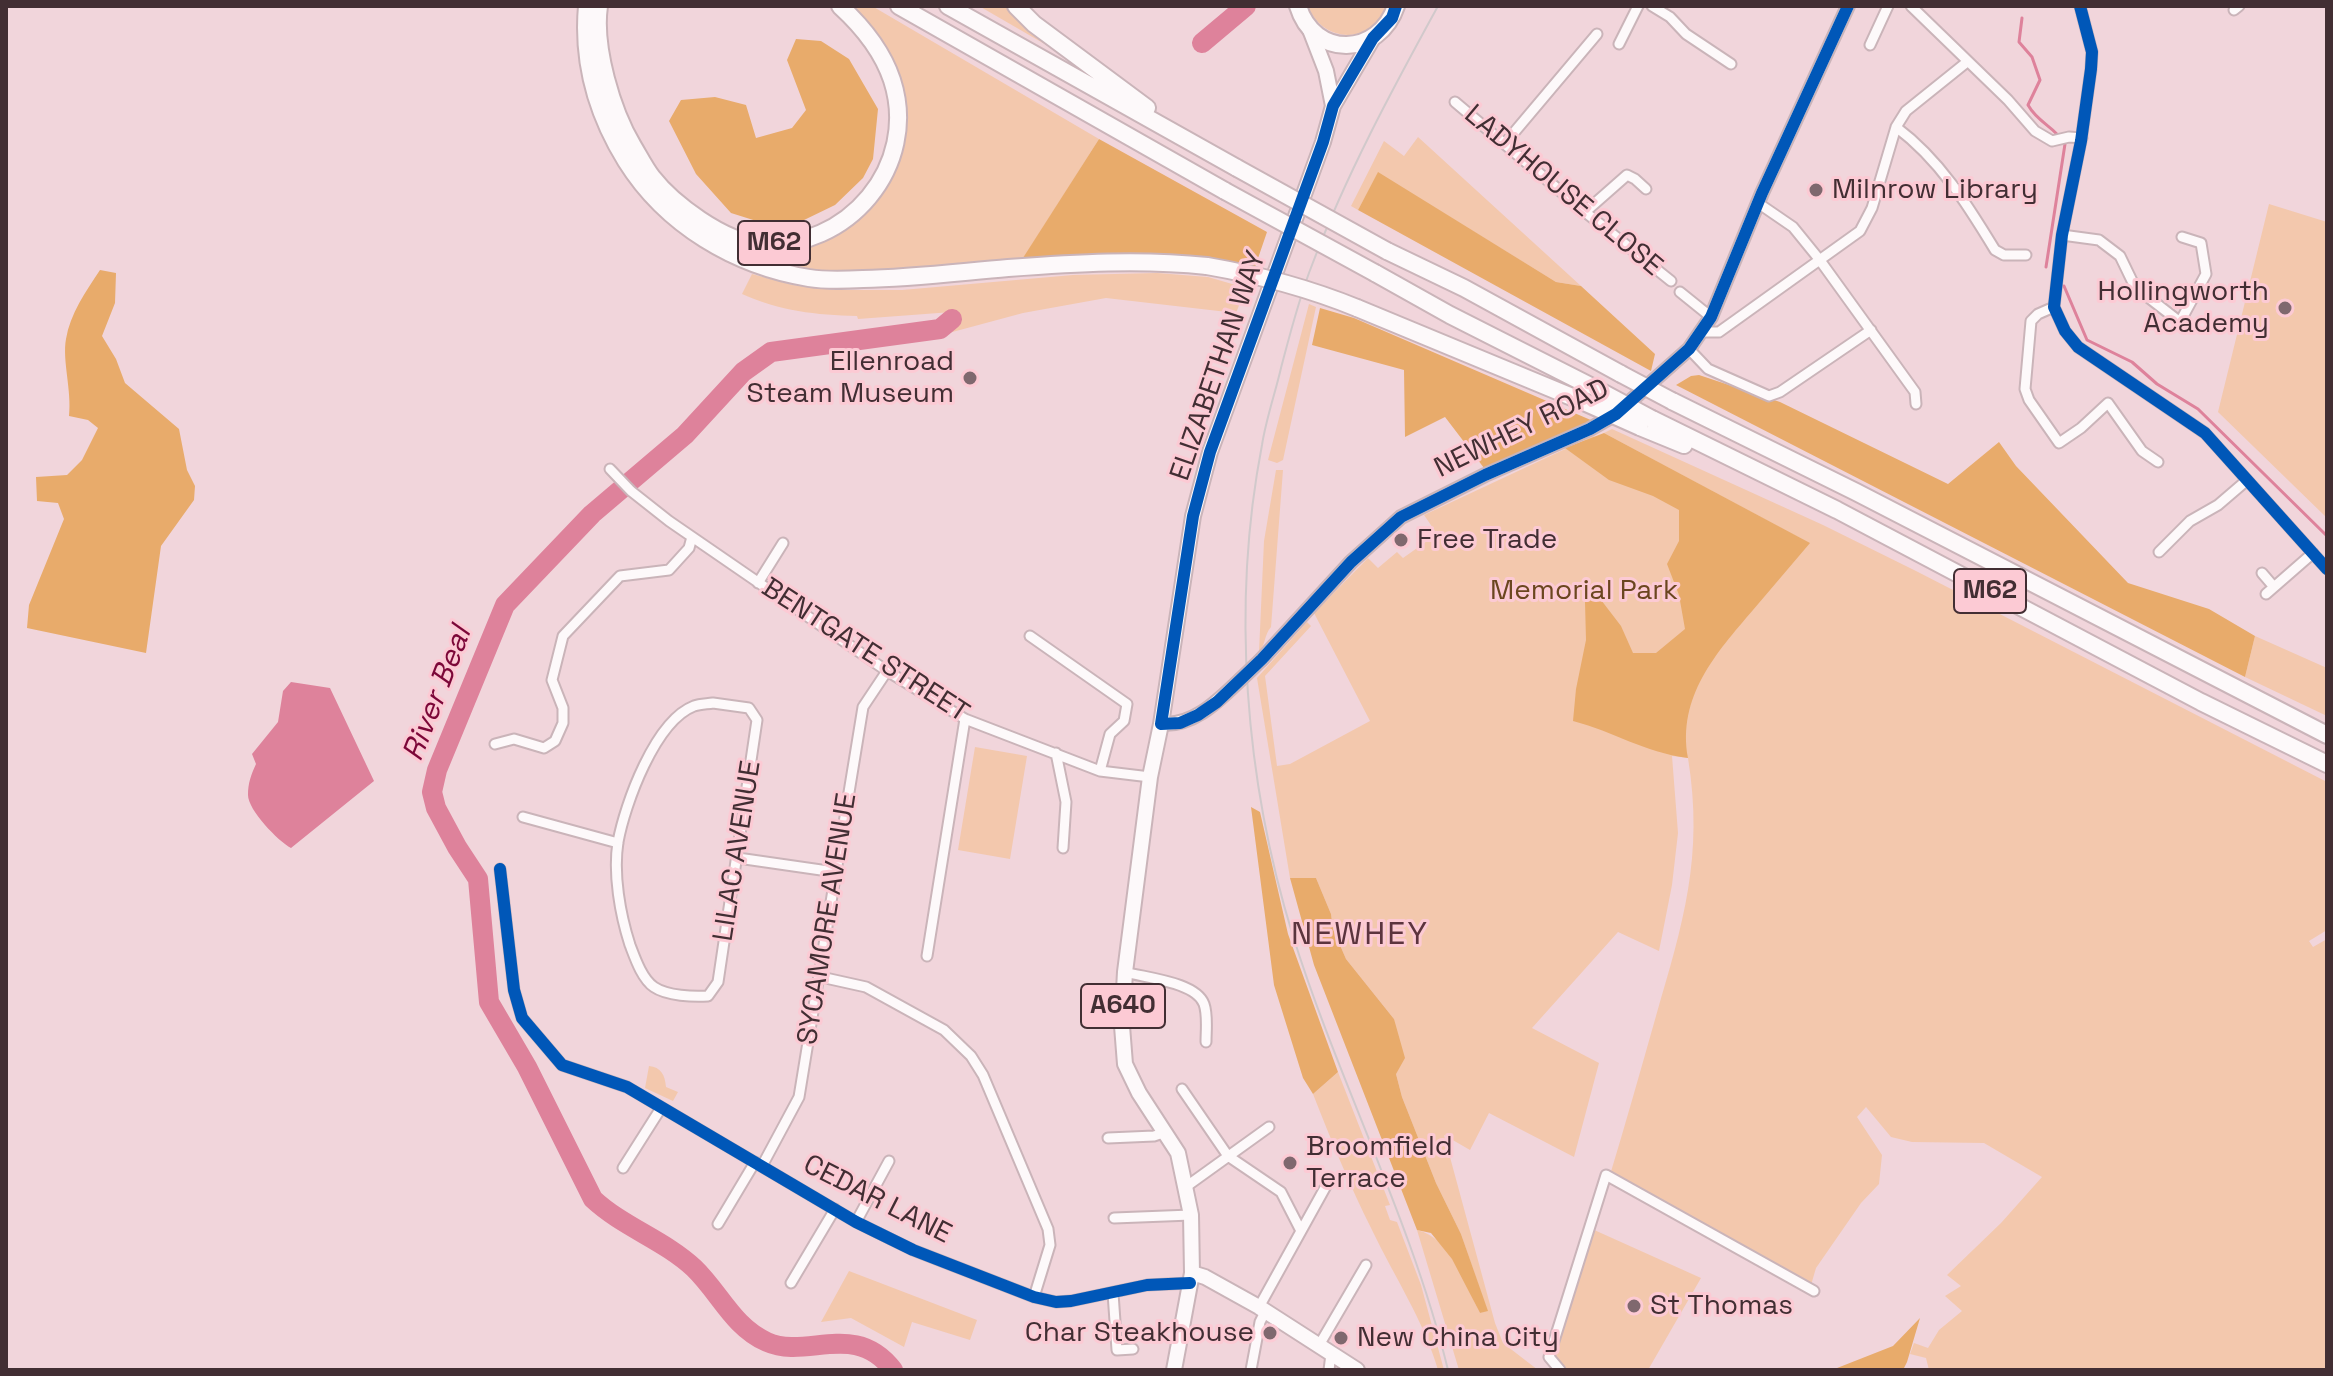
<!DOCTYPE html>
<html>
<head>
<meta charset="utf-8">
<style>
  body { margin:0 }
  #map { position:relative; width:2333px; height:1376px; overflow:hidden; background:#f1d5db; font-family:"Space Grotesk",sans-serif }
  canvas { display:block }
  .frame { position:absolute; inset:0; border:8px solid #422e33; pointer-events:none }
</style>
</head>
<body>
<div id="map">
<canvas width="2333" height="1376"></canvas>
<div class="frame"></div>
</div>
<script>
const c = document.querySelector('canvas').getContext('2d');
c.lineJoin = 'round';
function paint(path, color) { c.fillStyle = color; c.fill(path, 'evenodd'); }
function trace(path, color, width, dash) { c.strokeStyle = color; c.lineWidth = width; c.lineCap = dash ? 'butt' : 'round'; c.setLineDash(dash || []); c.stroke(path); }
function write(font, color, halo, rows, align = 'center') {
  c.font = font + ' "Space Grotesk",sans-serif'; c.lineWidth = 6; c.setLineDash([]); c.textBaseline = 'middle'; c.strokeStyle = halo; c.fillStyle = color; for (const [text, x, y, turn = 0] of rows) {
    c.save(); c.translate(x, y); c.rotate((+turn || 0) * Math.PI / 180); c.textAlign = isNaN(turn) ? turn : align; if (halo) c.strokeText(text, 0, 0); c.fillText(text, 0, 0); c.restore();
  }
}
const green = new Path2D(`
  M 846,6 L 872,6 L 1099,139 L 1023,259 C 952,266 877,280 806,268 C 788,265 770,259 752,254 L 754,248 L 861,213 L 903,109 Z
  M 979,6 L 1009,6 L 1074,61 Z
  M 1308,6 L 1387,6 C 1374,45 1322,44 1308,6 Z
  M 1418,137 L 1581,286 L 1556,282 L 1378,173 L 1358,210 L 1351,206 L 1384,141 L 1404,156 Z
  M 2269,204 L 2327,222 L 2327,518 L 2218,412 Z
  M 1157,273 L 1208,277 L 1246,288 L 1236,313 L 1106,298 L 1023,313 L 945,334 L 956,323 L 952,312 L 858,319 L 857,316 C 816,315 780,311 742,294 L 752,274 L 793,285 L 835,290 L 902,290 L 1073,275 Z
  M 1309,304 L 1316,307 L 1283,460 L 1277,463 L 1268,460 Z
  M 1612,429 L 1823,525 L 1916,571 L 2327,782 L 2327,930 L 2309,941 L 2313,947 L 2327,939 L 2327,1370 L 1929,1370 L 1926,1358 L 1910,1354 L 1914,1343 L 1928,1348 L 1939,1330 L 1962,1311 L 1945,1296 L 1961,1286 L 1947,1275 L 2001,1223 L 2042,1177 L 1984,1143 L 1912,1142 L 1891,1137 L 1866,1107 L 1857,1117 L 1882,1155 L 1879,1184 L 1861,1203 L 1816,1268 L 1811,1285 L 1610,1175 C 1626,1122 1641,1069 1656,1016 C 1683,923 1704,857 1688,758 L 1672,756 L 1678,833 L 1672,885 L 1659,951 L 1618,932 L 1532,1028 L 1599,1063 L 1574,1157 L 1489,1113 L 1470,1150 L 1444,1135 L 1495,1323 L 1503,1343 L 1538,1370 L 1459,1370 L 1417,1230 C 1450,1237 1465,1284 1480,1313 L 1487,1310 L 1461,1234 L 1436,1183 L 1402,1097 L 1396,1074 L 1394,1019 L 1346,959 L 1333,929 L 1331,914 L 1316,878 L 1290,878 L 1257,678 L 1307,622 L 1311,626 L 1265,676 L 1277,766 L 1290,764 L 1370,721 L 1314,613 L 1368,558 L 1378,568 L 1397,552 L 1403,558 L 1437,534 L 1424,515 L 1593,436 L 1809,543 L 1604,433 Z
  M 1276,470 L 1283,470 L 1271,627 C 1264,635 1266,644 1259,652 L 1264,541 Z
  M 2255,636 L 2327,668 L 2327,716 L 2245,677 Z
  M 975,747 L 1027,756 L 1010,859 L 958,850 Z
  M 649,1066 C 661,1067 665,1075 666,1087 L 678,1092 L 673,1101 L 645,1088 Z
  M 1338,1072 L 1390,1205 L 1385,1206 L 1390,1220 L 1397,1222 L 1421,1285 L 1444,1370 L 1438,1370 C 1424,1321 1394,1276 1372,1230 C 1350,1186 1331,1140 1313,1094 Z
  M 1592,1229 L 1701,1278 L 1648,1370 L 1563,1370 L 1552,1354 Z
  M 849,1271 L 977,1320 L 970,1340 L 912,1322 L 904,1347 L 851,1318 L 821,1322 Z`);
const forest = new Path2D(`
  M 796,39 L 821,41 L 849,59 L 878,109 L 873,159 L 863,178 L 835,205 L 802,221 L 766,224 L 731,213 L 696,174 L 669,121 L 681,100 L 715,97 L 746,105 L 756,138 L 792,128 L 806,110 L 787,60 Z
  M 1099,139 L 1267,232 L 1254,270 L 1021,261 Z
  M 1378,172 L 1556,282 L 1581,286 L 1655,354 L 1651,371 L 1358,210 Z
  M 100,270 L 116,273 L 115,303 L 102,336 L 116,359 L 125,383 L 179,429 L 187,470 L 195,486 L 194,500 L 161,546 L 146,653 L 27,628 L 29,605 L 64,519 L 58,503 L 37,501 L 36,477 L 67,475 L 82,460 L 98,428 L 88,420 L 69,416 C 72,391 62,360 66,339 C 70,314 86,291 100,270 Z
  M 1320,308 L 1354,318 L 1593,421 L 1484,468 L 1445,417 L 1405,437 L 1404,370 L 1312,345 Z
  M 1699,375 L 1780,402 L 1948,484 L 1999,442 L 2016,466 L 2128,583 L 2209,609 L 2255,636 L 2245,677 L 1676,385 L 1691,376 Z
  M 1604,433 L 1810,543 C 1791,565 1772,588 1753,610 C 1716,653 1677,697 1688,758 C 1643,752 1615,732 1573,721 L 1576,689 L 1586,640 L 1585,602 L 1598,596 L 1621,626 L 1633,653 L 1656,653 L 1685,629 L 1679,595 L 1667,564 L 1679,541 L 1679,510 L 1653,496 L 1609,480 L 1565,448 Z
  M 1251,807 L 1260,812 L 1288,934 L 1338,1072 L 1313,1094 L 1303,1078 L 1274,985 Z
  M 1290,878 L 1316,878 L 1331,914 L 1333,929 L 1346,959 L 1394,1019 L 1405,1058 L 1396,1074 L 1402,1097 L 1436,1183 L 1461,1234 L 1488,1311 L 1480,1313 L 1452,1259 L 1431,1233 L 1417,1230 L 1314,965 Z
  M 1920,1318 L 1907,1362 L 1903,1370 L 1832,1370 L 1893,1346 Z`);
const water = new Path2D(`
  M 291,682 L 330,688 L 374,781 L 291,848 C 278,841 248,810 248,795 C 248,783 251,775 256,764 L 252,754 L 278,722 L 283,691 Z`);
const stream = new Path2D(`
  M 2022,18 L 2019,42 L 2032,57 L 2040,80 L 2028,105 C 2038,123 2054,126 2065,144 L 2046,267
  M 2064,286 L 2087,340 L 2132,362 L 2157,384 L 2198,409 L 2327,536`);
const river = new Path2D(`
  M 1202,43 L 1246,6
  M 893,1370 C 855,1320 807,1360 767,1342 C 733,1327 720,1293 694,1268 C 664,1240 623,1227 593,1199 L 527,1067 L 489,1002 L 478,879 L 457,847 L 436,808 L 432,792 L 437,770 L 505,605 L 592,514 L 685,435 L 743,372 L 771,352 L 940,329 L 952,319`);
const street = new Path2D(`
  M 1652,6 L 1670,17 L 1686,34 L 1731,64
  M 1911,6 L 2008,100 L 2035,131 L 2052,141 L 2069,137 L 2082,138
  M 2080,6 L 2092,52 L 2091,69 L 2081,141 L 2062,235 L 2054,307 L 2065,331 L 2078,347 L 2205,433 L 2327,569
  M 2234,10 L 2239,6
  M 1619,44 L 1638,6
  M 1870,45 L 1888,6
  M 1455,102 L 1585,212 L 1671,281
  M 1896,127 C 1940,160 1967,204 1995,250 L 2004,255 L 2026,255
  M 1506,142 L 1597,34
  M 1758,203 L 1793,227 L 1819,259 L 1915,392 L 1916,404
  M 1585,212 L 1627,175 L 1635,179 L 1646,189
  M 2062,235 L 2099,240 L 2120,256 L 2135,287 L 2180,322 L 2206,274 L 2201,243 L 2182,237
  M 1680,292 L 1711,317
  M 2054,307 L 2038,314 L 2031,321 L 2025,389 L 2029,400 L 2059,443 L 2081,428 L 2108,403 L 2142,451 L 2158,462
  M 1703,332 L 1719,332 L 1860,231 L 1872,208 L 1896,127 L 1906,111 L 1967,62
  M 1689,349 L 1708,369 L 1769,396 L 1780,392 L 1871,330
  M 610,469 L 631,491 L 669,521 L 887,671 L 965,719 L 1100,771 L 1150,777
  M 2159,552 L 2190,521 L 2218,505 L 2246,481
  M 2262,573 L 2274,587
  M 758,583 L 783,543
  M 2266,594 L 2313,553
  M 1030,636 L 1127,704 L 1124,721 L 1110,734 L 1100,771
  M 713,703 L 749,708 L 757,720 L 718,982 L 708,996 C 694,997 667,996 654,987 C 642,979 635,958 630,945 C 620,914 613,874 618,842 C 625,804 655,721 694,706 C 700,704 707,704 713,703 Z
  M 495,744 L 514,739 L 544,748 L 555,741 L 563,723 L 563,708 L 552,680 L 563,636 L 620,576 L 669,570 L 689,548 L 692,537
  M 1056,753 L 1066,802 L 1063,848
  M 523,817 L 618,843
  M 738,858 L 835,872
  M 500,869 L 514,990 L 522,1018 L 562,1065 L 627,1087 L 856,1222 L 913,1250 L 1034,1297 L 1056,1302 L 1071,1301 L 1147,1285 L 1190,1283
  M 927,956 L 965,719
  M 1125,972 C 1146,978 1196,982 1204,1004 C 1208,1015 1206,1030 1206,1042
  M 821,977 L 866,987 L 944,1030 L 971,1056 L 983,1075 L 1048,1229 L 1050,1245 L 1034,1297
  M 1182,1089 L 1228,1156 L 1281,1192 L 1301,1231
  M 1108,1138 L 1154,1136 L 1166,1132
  M 762,1166 L 799,1097 L 863,707 L 887,671
  M 623,1168 L 661,1108
  M 1187,1186 L 1269,1127
  M 1114,1218 L 1191,1215
  M 856,1222 L 889,1161
  M 718,1224 L 755,1162
  M 791,1283 L 835,1209
  M 1113,1293 L 1117,1350 L 1133,1349
  M 1259,1307 L 1326,1186
  M 1318,1347 L 1366,1265
  M 1251,1370 L 1260,1322 L 1265,1312
  M 1329,1370 L 1331,1354
  M 1560,1370 L 1549,1357 L 1606,1175 L 1814,1291`);
const secondary = new Path2D(`
  M 1262,659 L 1351,562 L 1401,517 L 1485,475 L 1590,429 L 1616,414 L 1689,349 L 1711,317 L 1762,193 L 1848,6
  M 1161,724 C 1194,726 1218,701 1240,680`);
const primary = new Path2D(`
  M 1309,27 L 1326,71 L 1333,106
  M 1192,1273 L 1205,1277 L 1259,1307 L 1357,1370
  M 1174,1370 L 1192,1273 L 1191,1215 L 1178,1153 L 1139,1093 L 1125,1064 L 1122,1026 L 1125,972 L 1150,777 L 1161,724 L 1193,516 L 1210,452 L 1323,142 L 1333,106 L 1373,38`);
const highway = new Path2D(`
  M 587,6 C 582,61 597,114 626,161 C 666,225 735,266 809,278 C 827,281 845,280 863,279 C 912,278 960,272 1008,268 C 1075,263 1141,259 1207,266
  M 599,6 C 593,47 612,111 633,146 C 639,156 645,168 652,177 C 673,204 724,242 759,244 C 847,251 920,166 892,80 C 882,50 863,27 840,6
  M 899,6 L 1225,191
  M 948,6 L 1237,168
  M 1016,6 L 1034,24 L 1147,108
  M 1298,6 C 1314,59 1379,57 1396,6
  M 1387,251 L 1464,288 L 1621,374
  M 1375,273 L 1450,315 L 1598,390
  M 1357,308 L 1584,402
  M 1672,401 L 1856,492 L 2327,735
  M 1652,419 L 1837,510 L 2201,702 L 2327,764
  M 1640,427 L 1684,445`);
const tram = new Path2D(`
  M 1438,6 C 1392,90 1346,175 1312,265 C 1299,298 1290,334 1281,368 C 1275,394 1266,419 1262,445 C 1231,605 1245,781 1293,936 C 1339,1083 1412,1221 1448,1370`);
const secondaryBridge = new Path2D(`
  M 1240,680 L 1262,659`);
const highwayBridge = new Path2D(`
  M 1237,168 L 1387,251
  M 1225,191 L 1375,273
  M 1207,266 C 1259,275 1308,288 1357,308
  M 1621,374 L 1672,401
  M 1598,390 L 1652,419
  M 1584,402 L 1640,427`);
const cycleway = new Path2D(`
  M 1396,6 L 1392,18 L 1373,38 L 1333,106 L 1323,142 L 1210,452 L 1193,516 L 1161,724 L 1180,723 L 1198,715 L 1217,702 L 1262,659 L 1351,562 L 1401,517 L 1485,475 L 1590,429 L 1616,414 L 1689,349 L 1711,317 L 1762,193 L 1848,6
  M 2080,6 L 2092,52 L 2091,69 L 2081,141 L 2062,235 L 2054,307 L 2065,331 L 2078,347 L 2205,433 L 2327,569
  M 500,869 L 514,990 L 522,1018 L 562,1065 L 627,1087 L 856,1222 L 913,1250 L 1034,1297 L 1056,1302 L 1071,1301 L 1147,1285 L 1190,1283`);
const markers = [
  [1816,190,8,"#7f686e"],
  [2285,308,8,"#7f686e"],
  [970,378,8,"#7f686e"],
  [1401,540,8,"#7f686e"],
  [1290,1163,8,"#7f686e"],
  [1634,1306,8,"#7f686e"],
  [1270,1333,8,"#7f686e"],
  [1341,1338,8,"#7f686e"]
];
const shields = [
  [774,243,72],
  [1990,591,72],
  [1123,1006,84]
];
const shieldNames = [
  ["M62",774,243],
  ["M62",1990,591],
  ["A640",1123,1006]
];
const poiNames = [
  ["Milnrow Library",1832,190],
  ["Hollingworth",2269,292,"right"],
  ["Academy",2269,324,"right"],
  ["Ellenroad",954,362,"right"],
  ["Steam Museum",954,394,"right"],
  ["Free Trade",1417,540],
  ["Broomfield",1306,1147],
  ["Terrace",1306,1179],
  ["St Thomas",1650,1306],
  ["Char Steakhouse",1254,1333,"right"],
  ["New China City",1357,1338]
];
const streetNames = [
  ["LADYHOUSE CLOSE",1563,191,40],
  ["ELIZABETHAN WAY",1219,366,-71],
  ["NEWHEY ROAD",1522,429,-26],
  ["BENTGATE STREET",865,651,33],
  ["LILAC AVENUE",738,851,-81],
  ["SYCAMORE AVENUE",828,919,-81],
  ["CEDAR LANE",877,1200,27]
];
const parkNames = [
  ["Memorial Park",1584,591]
];
const waterNames = [
  ["River Beal",438,694,-69]
];
const quarterNames = [
  ["NEWHEY",1360,935]
];
paint(green, '#f3c8ad');
paint(forest, '#e8ab6b');
paint(water, '#de829b');
trace(stream, '#de829b', 3);
trace(river, '#de829b', 20);
trace(street, '#cab4b9', 13);
trace(secondary, '#cab4b9', 16);
trace(primary, '#cab4b9', 18);
trace(highway, '#cab4b9', 20);
trace(street, '#fdf9fa', 9);
trace(secondary, '#fdf9fa', 12);
trace(primary, '#fdf9fa', 14);
trace(highway, '#fdf9fa', 16);
trace(tram, '#d1c9cb', 2);
trace(secondaryBridge, '#cab4b9', 16, []);
trace(highwayBridge, '#cab4b9', 20, []);
trace(secondaryBridge, '#fdf9fa', 12);
trace(highwayBridge, '#fdf9fa', 16);
trace(cycleway, '#0057b8', 12);
for (const [x, y, r, color] of markers) { const dot = new Path2D(); dot.arc(x, y, r, 0, 2 * Math.PI); c.fillStyle = color; c.fill(dot); trace(dot, '#fccad4', 3); }
for (const [x, y, w] of shields) { const box = new Path2D(); box.roundRect(x - w / 2, y - 22, w, 44, 6); c.fillStyle = '#fccad4'; c.fill(box); trace(box, '#422e33', 2); }
write('bold 26px', '#422e33', null, shieldNames);
write('28px', '#422e33', '#fccad4', poiNames, 'left');
write('28px', '#422e33', '#fccad4', streetNames);
write('28px', '#6b461f', '#fccad4', parkNames);
write('italic 30px', '#7c0738', '#fccad4', waterNames);
c.letterSpacing = '2px';
write('32px', '#5c343e', '#fccad4', quarterNames);
c.letterSpacing = '0px';
</script>
</body>
</html>
